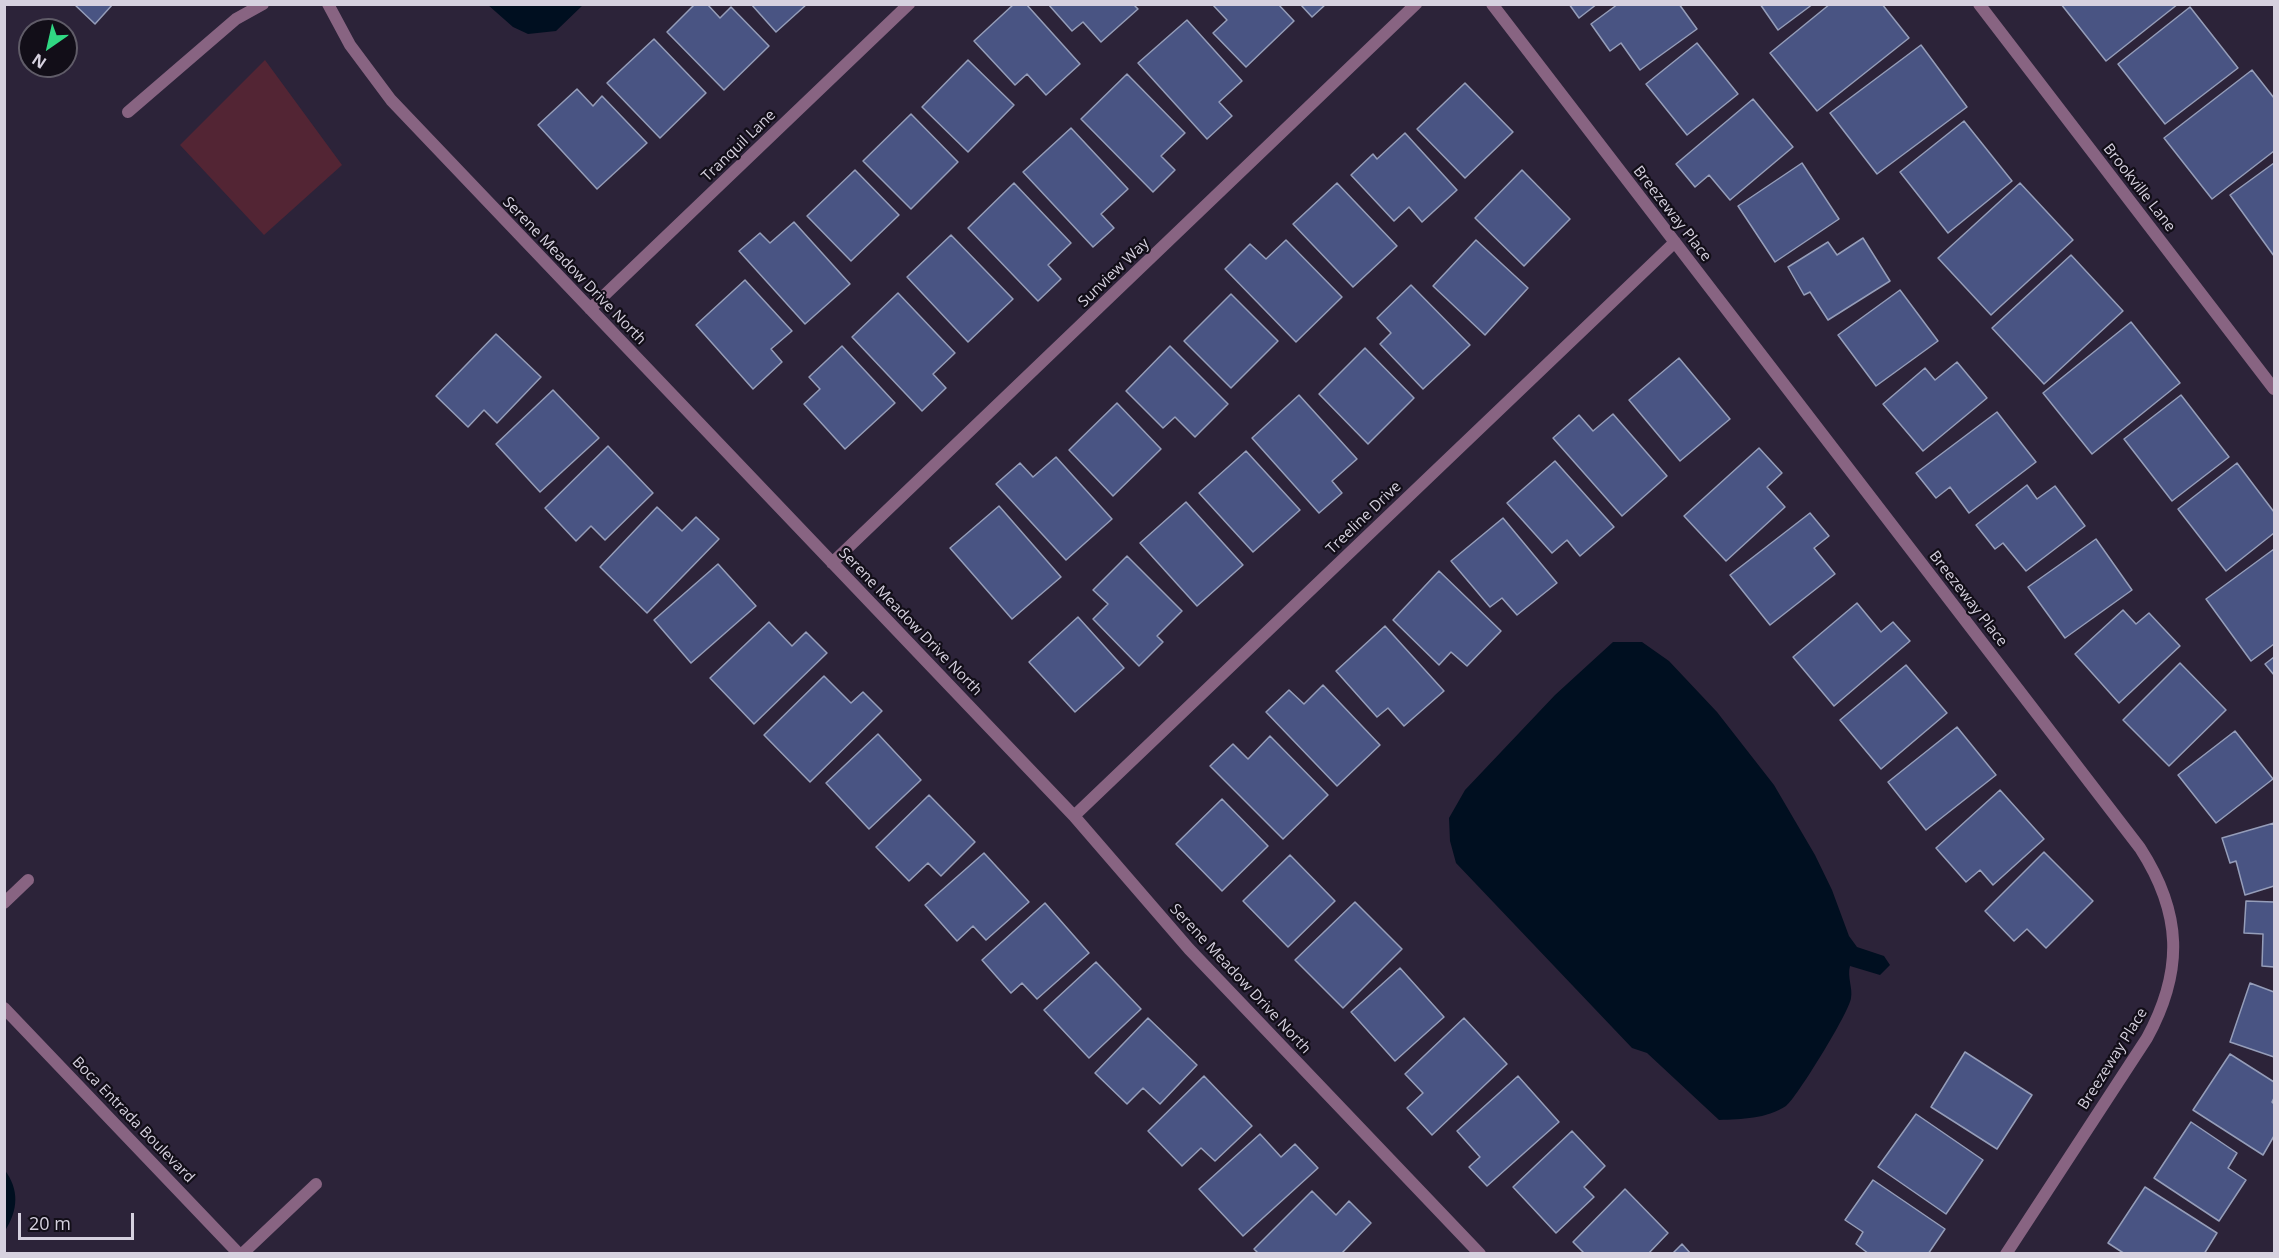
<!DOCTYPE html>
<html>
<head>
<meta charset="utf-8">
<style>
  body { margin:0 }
  #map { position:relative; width:2279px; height:1258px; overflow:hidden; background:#2c2339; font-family:"Open Sans",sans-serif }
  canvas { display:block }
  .frame { position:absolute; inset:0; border:6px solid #d6d1df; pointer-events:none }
  .north { position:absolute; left:18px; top:18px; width:60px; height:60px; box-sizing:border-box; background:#120e18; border:2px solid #605c68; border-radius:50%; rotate:214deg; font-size:16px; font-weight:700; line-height:24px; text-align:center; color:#d6d1df }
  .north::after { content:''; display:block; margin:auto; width:21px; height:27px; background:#30d883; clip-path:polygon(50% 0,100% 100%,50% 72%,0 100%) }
  .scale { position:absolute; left:18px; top:1213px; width:116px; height:27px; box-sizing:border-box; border:3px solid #d6d1df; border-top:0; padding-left:8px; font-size:18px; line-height:21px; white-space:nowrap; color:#d6d1df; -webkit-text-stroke:4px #120e18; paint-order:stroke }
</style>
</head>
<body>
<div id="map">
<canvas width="2279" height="1258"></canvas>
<div class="frame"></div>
<div class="north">N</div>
<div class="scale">20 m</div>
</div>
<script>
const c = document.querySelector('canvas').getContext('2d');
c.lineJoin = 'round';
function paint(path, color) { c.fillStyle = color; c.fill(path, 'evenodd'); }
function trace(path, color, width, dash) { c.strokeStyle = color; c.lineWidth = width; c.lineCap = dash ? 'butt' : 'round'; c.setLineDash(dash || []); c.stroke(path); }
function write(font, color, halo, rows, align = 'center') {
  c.font = font + ' "Open Sans",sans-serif'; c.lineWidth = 4.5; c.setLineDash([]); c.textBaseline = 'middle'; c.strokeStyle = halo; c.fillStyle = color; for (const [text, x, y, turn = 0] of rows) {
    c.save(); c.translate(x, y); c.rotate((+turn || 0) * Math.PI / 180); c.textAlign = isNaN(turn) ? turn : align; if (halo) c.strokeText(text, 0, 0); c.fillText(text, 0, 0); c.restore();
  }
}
const green = new Path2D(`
  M 265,60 L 342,165 L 264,235 L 180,145 Z`);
const water = new Path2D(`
  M 488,5 L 583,5 L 556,31 L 528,34 L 513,27 Z
  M 1613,642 L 1642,642 L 1669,661 L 1717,712 L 1774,785 L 1815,855 L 1832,890 L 1849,936 L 1857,947 L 1884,956 L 1890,965 L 1880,975 L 1850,966 C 1847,977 1853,988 1851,998 C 1850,1011 1796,1099 1786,1106 C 1766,1119 1742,1119 1719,1120 L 1647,1053 L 1632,1048 L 1456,863 L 1450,841 L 1449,818 L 1465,790 L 1555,695 Z
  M 4,1169 C 20,1190 18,1210 5,1231 Z`);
const building = new Path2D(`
  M 74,4 L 113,4 L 95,24 Z
  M 695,4 L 707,4 L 720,18 L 731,7 L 769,46 L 724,90 L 667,32 Z
  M 751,4 L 807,4 L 776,32 Z
  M 1014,4 L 1026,4 L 1080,64 L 1046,95 L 1027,74 L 1015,85 L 974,41 Z
  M 1048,4 L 1133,4 L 1138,9 L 1101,42 L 1083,22 L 1072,31 Z
  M 1212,4 L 1278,4 L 1294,21 L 1246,67 L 1213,33 L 1227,20 Z
  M 1300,4 L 1326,4 L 1312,17 Z
  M 1569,4 L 1597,4 L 1579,18 Z
  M 1618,4 L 1679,4 L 1697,29 L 1640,70 L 1621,43 L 1610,51 L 1591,24 Z
  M 1760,4 L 1813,4 L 1778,30 Z
  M 1830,4 L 1882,4 L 1909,38 L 1817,111 L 1770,53 Z
  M 2061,4 L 2178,4 L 2106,61 Z
  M 2190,7 L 2238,68 L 2165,124 L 2118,64 Z
  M 1187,20 L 1242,81 L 1219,102 L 1232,116 L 1207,139 L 1138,63 Z
  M 654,39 L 706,93 L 660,138 L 607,83 Z
  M 1697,43 L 1738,94 L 1687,135 L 1646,84 Z
  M 1921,45 L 1967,107 L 1877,174 L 1830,113 Z
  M 968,60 L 1014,105 L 968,152 L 922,107 Z
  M 2252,70 L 2274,98 L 2274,151 L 2212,199 L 2164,138 Z
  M 1127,74 L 1185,133 L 1161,156 L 1175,170 L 1153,192 L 1081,119 Z
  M 1465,83 L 1513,132 L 1465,178 L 1417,129 Z
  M 577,89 L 593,106 L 602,96 L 647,143 L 597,189 L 538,125 Z
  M 1753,99 L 1793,147 L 1730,200 L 1709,175 L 1695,187 L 1676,164 Z
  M 911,114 L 958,162 L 911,209 L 863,161 Z
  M 1964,121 L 2012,181 L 1948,233 L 1900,172 Z
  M 1071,128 L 1128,189 L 1101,214 L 1114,228 L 1093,247 L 1023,172 Z
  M 1405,133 L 1457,190 L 1422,222 L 1409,207 L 1394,221 L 1351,175 L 1373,154 L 1377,159 Z
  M 1802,163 L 1839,219 L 1775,262 L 1738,206 Z
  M 2274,163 L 2274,256 L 2230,195 Z
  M 855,170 L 899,215 L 851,261 L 807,216 Z
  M 1522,170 L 1570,219 L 1524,266 L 1475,218 Z
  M 1014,183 L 1071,243 L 1048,265 L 1061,279 L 1038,301 L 968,228 Z
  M 1337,183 L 1397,246 L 1353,287 L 1293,224 Z
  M 2020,183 L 2073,240 L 1991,315 L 1938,258 Z
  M 794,222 L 850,284 L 805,324 L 739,251 L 760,233 L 770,243 Z
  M 951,235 L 1013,299 L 968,342 L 907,277 Z
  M 1863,238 L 1890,281 L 1828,320 L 1810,292 L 1804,295 L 1788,267 L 1828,242 L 1837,255 Z
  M 1286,240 L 1342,297 L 1296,342 L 1225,269 L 1250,244 L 1266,259 Z
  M 1476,240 L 1528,288 L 1485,335 L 1433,286 Z
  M 2071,255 L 2123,311 L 2044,384 L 1992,328 Z
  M 745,280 L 792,331 L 771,349 L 782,362 L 753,389 L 696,325 Z
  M 1411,285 L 1470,345 L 1423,389 L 1380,344 L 1391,333 L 1377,318 Z
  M 1900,290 L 1938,341 L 1876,386 L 1838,335 Z
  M 898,293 L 955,353 L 933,374 L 946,388 L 922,411 L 852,337 Z
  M 1231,294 L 1278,341 L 1231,388 L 1184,341 Z
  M 2131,322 L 2180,383 L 2092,454 L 2043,393 Z
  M 496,334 L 541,377 L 497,423 L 484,410 L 468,427 L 436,396 Z
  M 842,346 L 895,403 L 845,449 L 804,404 L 820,389 L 809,377 Z
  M 1170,346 L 1228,404 L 1195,437 L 1175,417 L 1163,428 L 1126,391 Z
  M 1365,348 L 1414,398 L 1368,444 L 1319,394 Z
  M 1679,358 L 1730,419 L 1680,461 L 1629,400 Z
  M 1957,362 L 1987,398 L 1923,451 L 1883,404 L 1925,368 L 1935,380 Z
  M 553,390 L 599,438 L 540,492 L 496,444 Z
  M 1299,395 L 1357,459 L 1332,481 L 1342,493 L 1319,513 L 1252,438 Z
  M 2181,395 L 2229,457 L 2172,501 L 2124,439 Z
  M 1117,403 L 1161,449 L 1113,496 L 1069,450 Z
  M 1997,412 L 2036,462 L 1969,513 L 1950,487 L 1936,498 L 1916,473 Z
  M 1613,414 L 1667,476 L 1622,516 L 1553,438 L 1579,415 L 1593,431 Z
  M 608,446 L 653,493 L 605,540 L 591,526 L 576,541 L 545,508 Z
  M 1759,448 L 1782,473 L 1767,487 L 1785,507 L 1726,561 L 1684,516 Z
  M 1246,451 L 1300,510 L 1253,552 L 1199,493 Z
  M 1056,457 L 1112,519 L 1066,560 L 996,484 L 1020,463 L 1033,477 Z
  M 1555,461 L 1614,527 L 1580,556 L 1567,540 L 1552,553 L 1507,503 Z
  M 2237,463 L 2274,512 L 2274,533 L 2226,571 L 2178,509 Z
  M 2027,485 L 2037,499 L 2055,486 L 2085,526 L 2026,571 L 2003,543 L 1995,549 L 1976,525 Z
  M 1186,502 L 1243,565 L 1197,606 L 1140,543 Z
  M 999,506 L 1061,577 L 1012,619 L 950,548 Z
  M 657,507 L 682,531 L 696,517 L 719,539 L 647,613 L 600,567 Z
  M 1810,513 L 1829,536 L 1814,548 L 1835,574 L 1770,625 L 1730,575 Z
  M 1503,518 L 1557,583 L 1517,615 L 1502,598 L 1490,607 L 1451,561 Z
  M 2096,539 L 2132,590 L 2065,638 L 2028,587 Z
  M 2274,549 L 2274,644 L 2251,661 L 2206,599 Z
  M 1127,556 L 1182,611 L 1157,636 L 1163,642 L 1139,666 L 1093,619 L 1108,604 L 1093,590 Z
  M 718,564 L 756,606 L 691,663 L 654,620 Z
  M 1439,571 L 1501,631 L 1467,666 L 1451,652 L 1439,665 L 1393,620 Z
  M 1857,603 L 1881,632 L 1893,622 L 1910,641 L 1834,706 L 1793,657 Z
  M 2123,610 L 2136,624 L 2149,613 L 2180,646 L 2119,703 L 2075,654 Z
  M 1078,617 L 1124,668 L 1075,712 L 1029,662 Z
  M 769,622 L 792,646 L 806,632 L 827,653 L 754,724 L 710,678 Z
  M 1385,626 L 1444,691 L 1404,726 L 1388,708 L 1377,717 L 1336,671 Z
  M 2274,657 L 2274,675 L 2265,664 Z
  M 2180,663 L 2226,710 L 2169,766 L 2123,720 Z
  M 1906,665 L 1947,713 L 1881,769 L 1840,720 Z
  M 824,676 L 851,703 L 863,692 L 882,711 L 810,782 L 764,735 Z
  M 1323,685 L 1380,745 L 1337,786 L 1266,712 L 1289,690 L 1304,704 Z
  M 1957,727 L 1996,775 L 1926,830 L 1888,782 Z
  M 2235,731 L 2273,779 L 2216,823 L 2178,775 Z
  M 878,734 L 921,780 L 869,829 L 826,783 Z
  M 1270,736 L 1328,795 L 1283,839 L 1210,766 L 1233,744 L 1248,759 Z
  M 2000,790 L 2044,839 L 1993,885 L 1980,870 L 1966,882 L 1936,848 Z
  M 929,795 L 975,842 L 941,876 L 928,863 L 909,881 L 876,847 Z
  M 1222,799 L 1268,846 L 1222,891 L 1176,844 Z
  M 2274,823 L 2274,886 L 2245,895 L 2236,861 L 2230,863 L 2222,838 Z
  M 2044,852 L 2093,901 L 2046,948 L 2027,929 L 2014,941 L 1985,911 Z
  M 984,853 L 1029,902 L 986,940 L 973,926 L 957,941 L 925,905 Z
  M 1290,855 L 1335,901 L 1288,947 L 1243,901 Z
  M 2246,901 L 2274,902 L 2274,967 L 2262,966 L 2263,934 L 2244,933 Z
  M 1355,902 L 1402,949 L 1343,1008 L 1295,960 Z
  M 1045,903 L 1089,953 L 1037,999 L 1022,983 L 1011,993 L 982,960 Z
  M 1096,962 L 1141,1009 L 1089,1058 L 1044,1010 Z
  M 1400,968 L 1444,1017 L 1395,1061 L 1351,1012 Z
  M 2250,983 L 2274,992 L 2274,1057 L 2230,1042 Z
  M 1148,1018 L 1197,1065 L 1160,1104 L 1143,1088 L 1127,1104 L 1095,1073 Z
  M 1464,1018 L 1507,1064 L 1432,1135 L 1407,1108 L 1423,1093 L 1405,1074 Z
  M 1965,1052 L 2032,1095 L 1997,1149 L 1931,1107 Z
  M 2230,1054 L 2274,1082 L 2274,1098 L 2272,1102 L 2274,1104 L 2274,1136 L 2263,1155 L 2193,1110 Z
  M 1204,1076 L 1252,1126 L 1215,1161 L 1201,1148 L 1182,1166 L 1148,1131 Z
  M 1518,1076 L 1559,1122 L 1487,1186 L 1469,1167 L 1480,1157 L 1457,1131 Z
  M 1916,1114 L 1983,1160 L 1946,1214 L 1878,1167 Z
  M 2191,1122 L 2237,1153 L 2228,1168 L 2246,1180 L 2219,1221 L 2154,1178 Z
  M 1572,1131 L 1605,1166 L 1584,1187 L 1594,1197 L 1556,1233 L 1513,1187 Z
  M 1260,1134 L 1281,1157 L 1295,1144 L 1318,1168 L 1243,1236 L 1199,1189 Z
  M 1873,1180 L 1945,1229 L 1928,1254 L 1869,1254 L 1856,1244 L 1863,1232 L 1845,1220 Z
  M 2145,1187 L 2217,1233 L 2204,1254 L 2125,1254 L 2108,1243 Z
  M 1625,1189 L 1668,1233 L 1648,1254 L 1585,1254 L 1573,1242 Z
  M 1312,1191 L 1336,1215 L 1349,1201 L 1371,1223 L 1341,1254 L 1259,1254 L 1254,1249 Z
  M 1682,1244 L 1691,1254 L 1672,1254 Z`);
const lane = new Path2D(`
  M 128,112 L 236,19 L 263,4
  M 4,903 L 28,880
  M 242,1254 L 316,1184`);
const street = new Path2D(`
  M 328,4 L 350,45 L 391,100 L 1074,816 L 1189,949 L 1480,1254
  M 1492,4 L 2140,848 C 2182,913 2184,970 2147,1038 L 2006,1254
  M 1979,4 L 2274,389
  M 590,309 L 909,4
  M 832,563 L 1416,4
  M 1074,816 L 1675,242
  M 4,1008 L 239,1254`);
const streetNames = [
  ["Tranquil Lane",739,146,-44],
  ["Brookville Lane",2139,188,52],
  ["Breezeway Place",1672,214,52],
  ["Serene Meadow Drive North",574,271,46],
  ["Sunview Way",1114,273,-44],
  ["Treeline Drive",1364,518,-44],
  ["Breezeway Place",1968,599,52],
  ["Serene Meadow Drive North",910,622,46],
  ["Serene Meadow Drive North",1240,979,47],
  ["Breezeway Place",2113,1059,-58],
  ["Boca Entrada Boulevard",133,1120,46]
];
paint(green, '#532534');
paint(water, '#000f20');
paint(building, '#495483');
trace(building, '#959db9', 1.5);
trace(lane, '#886482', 12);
trace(street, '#886482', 12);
write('15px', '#d6d1df', '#120e18', streetNames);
</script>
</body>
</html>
